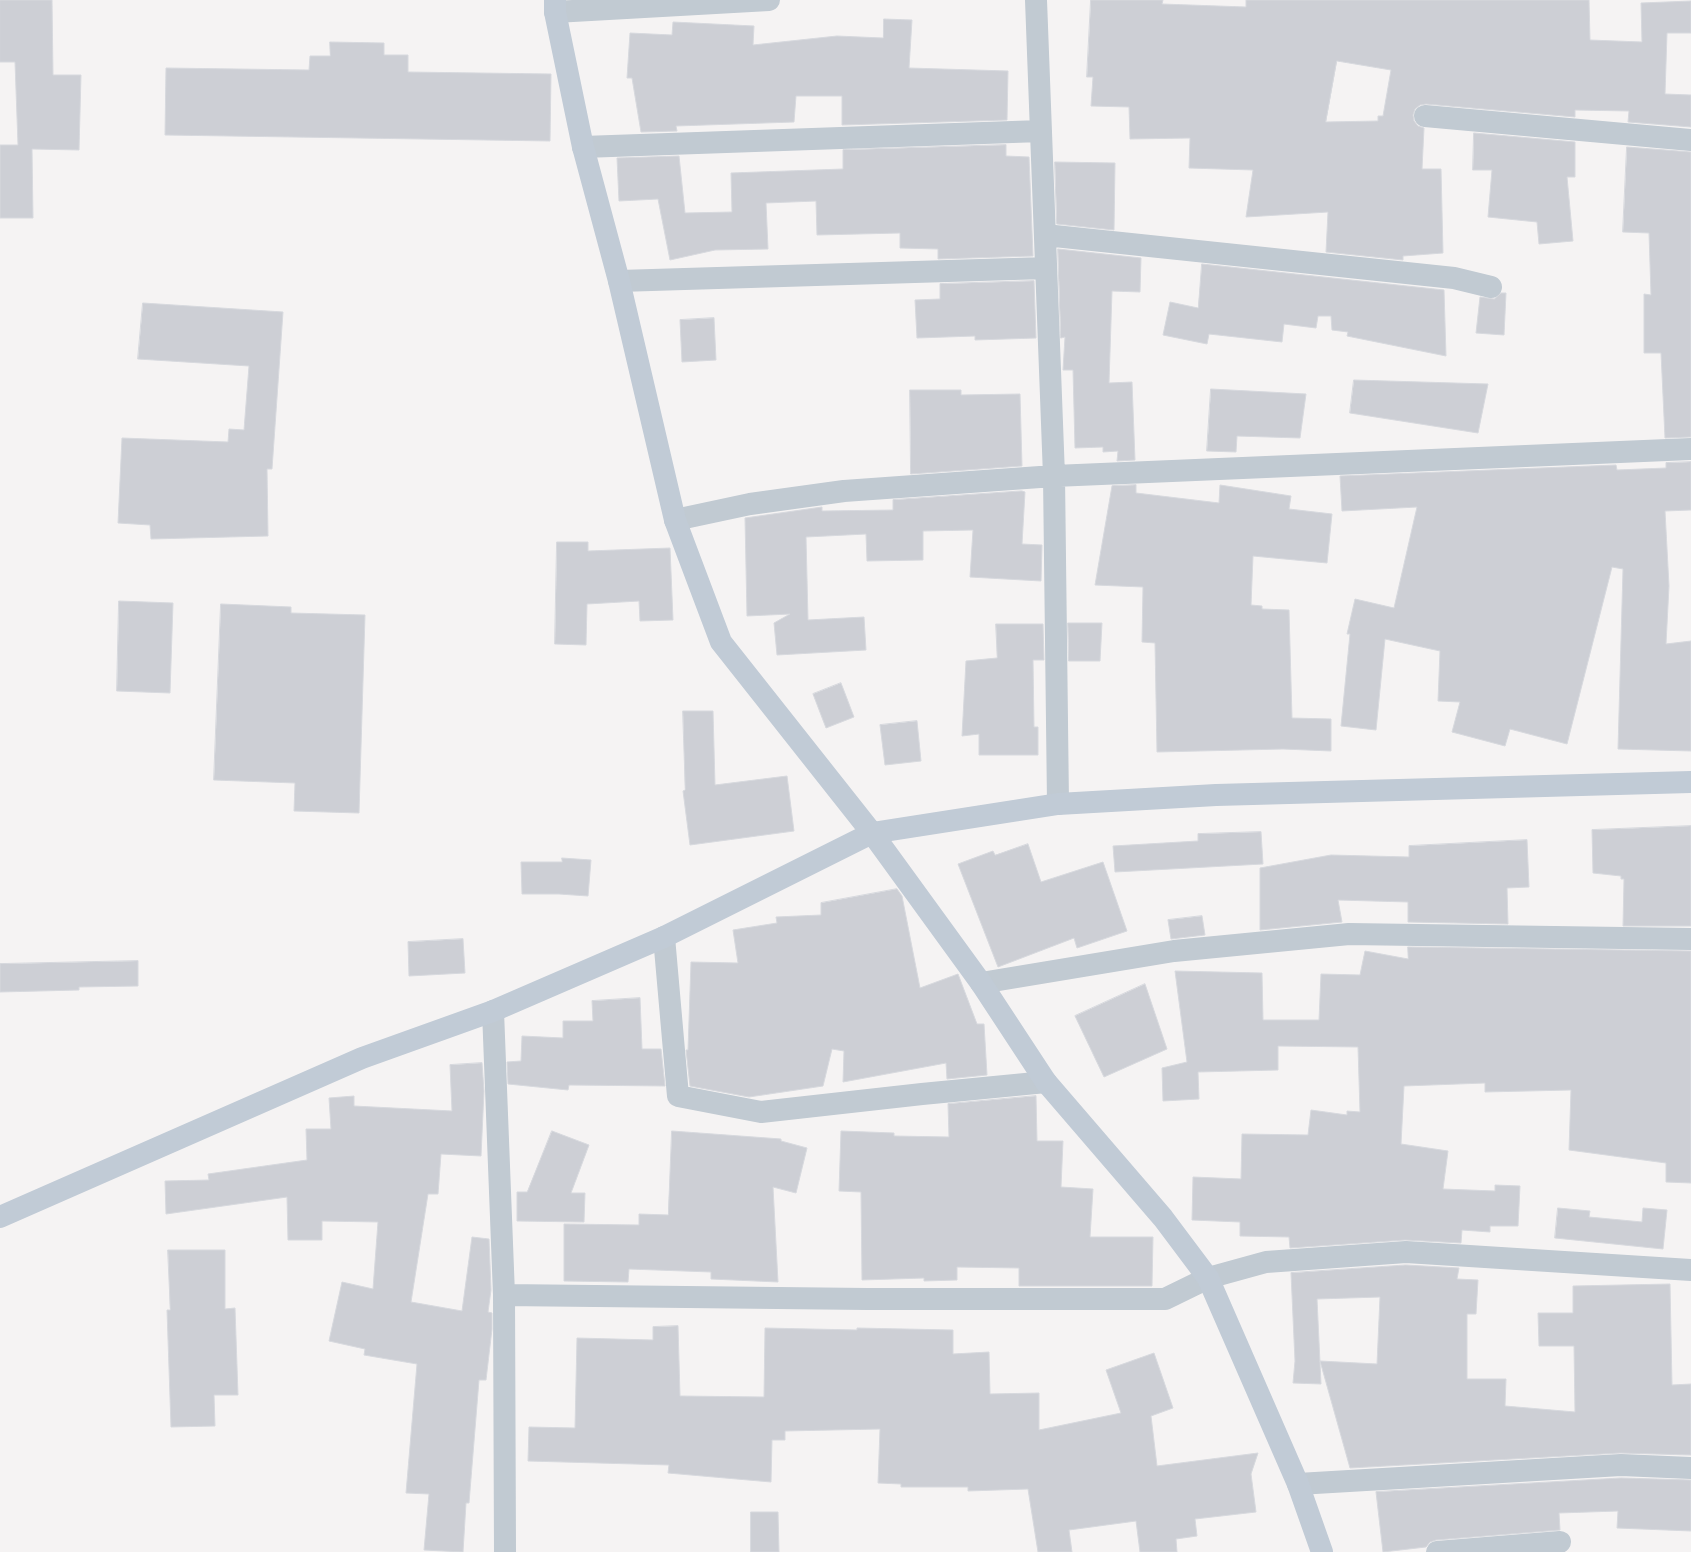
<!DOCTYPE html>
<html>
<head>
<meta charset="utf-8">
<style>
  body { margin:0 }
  canvas { display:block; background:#f5f3f3 }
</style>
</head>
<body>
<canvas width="1691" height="1552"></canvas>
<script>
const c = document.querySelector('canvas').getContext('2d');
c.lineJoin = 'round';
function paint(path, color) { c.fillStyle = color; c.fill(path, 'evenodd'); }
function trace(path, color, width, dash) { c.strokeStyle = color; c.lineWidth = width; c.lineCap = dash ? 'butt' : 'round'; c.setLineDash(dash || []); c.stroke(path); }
const building = new Path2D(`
  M 0,0 L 52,0 L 53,75 L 81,75 L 79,150 L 32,149 L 33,218 L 0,218 L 0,145 L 18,145 L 15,62 L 0,62 Z
  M 1091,0 L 1163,0 L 1162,4 L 1246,7 L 1246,0 L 1589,0 L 1590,40 L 1642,42 L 1641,3 L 1691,1 L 1691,33 L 1667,33 L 1665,94 L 1691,95 L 1691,127 L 1628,122 L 1629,111 L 1575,110 L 1575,117 L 1426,104 L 1420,105 L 1415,109 L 1413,115 L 1414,121 L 1418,126 L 1424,128 L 1422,169 L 1441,169 L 1443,253 L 1403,256 L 1403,260 L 1326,252 L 1328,212 L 1246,217 L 1253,170 L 1189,168 L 1190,138 L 1130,139 L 1129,107 L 1091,106 L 1093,77 L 1087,77 ZM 1337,61 L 1391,70 L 1383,116 L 1378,116 L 1378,121 L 1326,122 Z
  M 884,19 L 912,20 L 909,68 L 1008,71 L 1007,120 L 842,125 L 842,96 L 796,96 L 794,122 L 676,126 L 677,131 L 641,132 L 632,78 L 627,78 L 630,33 L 672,35 L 673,22 L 754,26 L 753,45 L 837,36 L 883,38 Z
  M 330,42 L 384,43 L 384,55 L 408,55 L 408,72 L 551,74 L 550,141 L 165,135 L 166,68 L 309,70 L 310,56 L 330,56 Z
  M 1474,133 L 1575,142 L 1575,177 L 1567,177 L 1573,241 L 1539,244 L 1537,222 L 1488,217 L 1492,170 L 1473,170 Z
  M 1006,145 L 1006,156 L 1029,157 L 1033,256 L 938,259 L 938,249 L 900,248 L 900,233 L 817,235 L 816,201 L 766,203 L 768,249 L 715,250 L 670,260 L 658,199 L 619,201 L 617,158 L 679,156 L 685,213 L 732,212 L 731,173 L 843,169 L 843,150 Z
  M 1627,147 L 1691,152 L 1691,437 L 1665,438 L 1661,353 L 1644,353 L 1644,294 L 1651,295 L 1649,233 L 1623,232 Z
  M 1055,162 L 1115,163 L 1114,230 L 1057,224 Z
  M 1058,249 L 1141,258 L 1140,292 L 1112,291 L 1109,383 L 1132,382 L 1135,460 L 1117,461 L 1118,451 L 1103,452 L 1103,447 L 1075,448 L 1073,370 L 1063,370 L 1065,337 L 1061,338 Z
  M 1202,264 L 1444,290 L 1446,356 L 1347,336 L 1348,332 L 1332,330 L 1331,316 L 1318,316 L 1316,328 L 1284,324 L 1282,342 L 1209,334 L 1207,344 L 1163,335 L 1170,302 L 1198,308 Z
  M 1034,281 L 1036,338 L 975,340 L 975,336 L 917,338 L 915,300 L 940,299 L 940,284 Z
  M 1501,293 L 1506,293 L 1504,335 L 1476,333 L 1480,297 L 1494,299 Z
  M 143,303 L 283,312 L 272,469 L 267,469 L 268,536 L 151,539 L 150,525 L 118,523 L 122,438 L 228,442 L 229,429 L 244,430 L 249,366 L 138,359 Z
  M 714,318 L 716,360 L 682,362 L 680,320 Z
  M 1354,380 L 1488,384 L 1478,433 L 1350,413 Z
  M 1211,389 L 1306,394 L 1300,438 L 1237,436 L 1236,452 L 1207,451 Z
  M 910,390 L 961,390 L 961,395 L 1020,394 L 1022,466 L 911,474 Z
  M 1691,462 L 1691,510 L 1665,511 L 1669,586 L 1666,644 L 1691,641 L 1691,751 L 1618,749 L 1623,569 L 1612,567 L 1567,744 L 1510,729 L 1505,746 L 1452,732 L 1460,702 L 1438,701 L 1440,651 L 1385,639 L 1376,730 L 1341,726 L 1350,634 L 1347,634 L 1355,599 L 1394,608 L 1417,507 L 1342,511 L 1340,476 L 1616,465 L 1617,470 L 1666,468 L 1666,463 Z
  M 1136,485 L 1136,493 L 1219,503 L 1220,485 L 1291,496 L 1289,509 L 1332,514 L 1327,563 L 1253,556 L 1251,605 L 1262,606 L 1262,609 L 1289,610 L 1292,718 L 1331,719 L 1331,751 L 1283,749 L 1157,752 L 1155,643 L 1142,642 L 1143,587 L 1095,585 L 1112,486 Z
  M 1022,491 L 1025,492 L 1022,544 L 1042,545 L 1041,581 L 970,577 L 973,530 L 923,531 L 923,560 L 867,561 L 866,534 L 806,537 L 808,620 L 864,617 L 866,650 L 777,655 L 774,623 L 790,614 L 747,616 L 745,518 L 822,507 L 822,511 L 893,510 L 893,500 Z
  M 557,542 L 588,542 L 588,551 L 670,548 L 673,620 L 640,621 L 639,601 L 587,604 L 586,645 L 555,644 Z
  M 119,601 L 173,603 L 170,693 L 117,691 Z
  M 221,604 L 291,607 L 291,613 L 365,615 L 359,813 L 294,811 L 295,783 L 214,780 Z
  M 1068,623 L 1102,623 L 1100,661 L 1069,661 Z
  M 996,624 L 1043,624 L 1044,660 L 1033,660 L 1034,727 L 1038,727 L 1038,755 L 979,755 L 979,734 L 962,736 L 966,661 L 997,658 Z
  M 841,683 L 854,717 L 826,728 L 813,694 Z
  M 683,711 L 713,711 L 715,785 L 787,776 L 794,831 L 690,845 L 683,791 L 685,790 Z
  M 917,721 L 921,761 L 885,765 L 880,725 Z
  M 1691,826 L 1691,926 L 1623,926 L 1624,879 L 1621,879 L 1621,876 L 1593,873 L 1592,830 Z
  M 1261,832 L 1263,864 L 1115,872 L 1113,846 L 1198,841 L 1198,834 Z
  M 1527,840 L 1529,887 L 1507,888 L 1508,924 L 1408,922 L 1408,902 L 1338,900 L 1342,922 L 1260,930 L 1260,868 L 1331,855 L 1409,857 L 1409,846 Z
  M 1028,844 L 1041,882 L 1103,862 L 1127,931 L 1077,948 L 1074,938 L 998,967 L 958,864 L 993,851 L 995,855 Z
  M 562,858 L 591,860 L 588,896 L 559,894 L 522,894 L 521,862 L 562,862 Z
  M 897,889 L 902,896 L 920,988 L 958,974 L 977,1024 L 984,1024 L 987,1075 L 947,1079 L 946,1063 L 843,1082 L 844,1051 L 832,1049 L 823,1086 L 749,1097 L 690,1086 L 686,1050 L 688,1050 L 691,962 L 738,963 L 733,930 L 777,923 L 776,917 L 821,915 L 821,903 Z
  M 1202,916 L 1205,935 L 1171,939 L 1168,920 Z
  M 463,939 L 465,973 L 409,976 L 408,942 Z
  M 1408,947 L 1691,951 L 1691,1183 L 1666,1182 L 1666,1163 L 1569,1150 L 1571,1090 L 1485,1092 L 1485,1083 L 1404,1086 L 1401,1144 L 1448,1151 L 1443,1189 L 1495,1191 L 1495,1185 L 1520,1186 L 1518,1226 L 1490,1226 L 1490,1232 L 1462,1230 L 1461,1243 L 1405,1240 L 1290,1248 L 1289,1237 L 1240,1236 L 1240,1222 L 1192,1220 L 1193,1177 L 1241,1179 L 1242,1134 L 1308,1135 L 1311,1110 L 1347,1115 L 1347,1111 L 1360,1112 L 1358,1047 L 1278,1046 L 1278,1070 L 1198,1072 L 1199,1099 L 1163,1101 L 1162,1068 L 1187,1062 L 1175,971 L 1262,973 L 1263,1020 L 1319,1020 L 1321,974 L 1360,975 L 1365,951 L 1408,959 Z
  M 138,961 L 138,986 L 79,987 L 79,990 L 0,992 L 0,964 Z
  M 1145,984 L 1167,1049 L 1104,1077 L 1075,1016 Z
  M 640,998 L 642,1049 L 661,1049 L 665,1086 L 569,1085 L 568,1090 L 508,1084 L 507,1062 L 521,1061 L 522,1036 L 563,1038 L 563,1021 L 593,1021 L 592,1001 Z
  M 482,1063 L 484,1091 L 481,1156 L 441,1154 L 438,1194 L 428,1194 L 411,1302 L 462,1311 L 472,1237 L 489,1239 L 491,1290 L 488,1312 L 492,1313 L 492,1329 L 486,1380 L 479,1380 L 469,1503 L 466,1503 L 463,1552 L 424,1550 L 429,1494 L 406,1493 L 417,1364 L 364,1355 L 365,1349 L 329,1341 L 342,1282 L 373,1289 L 378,1222 L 322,1221 L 322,1240 L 288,1240 L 287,1197 L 166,1214 L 165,1181 L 209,1180 L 208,1174 L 307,1160 L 306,1129 L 331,1129 L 329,1098 L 354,1096 L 354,1106 L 452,1111 L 450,1065 Z
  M 1036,1096 L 1037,1141 L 1063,1141 L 1061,1187 L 1093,1189 L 1090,1237 L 1153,1237 L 1152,1286 L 1019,1286 L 1019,1268 L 957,1267 L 957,1280 L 924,1281 L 924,1278 L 862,1280 L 861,1192 L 839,1191 L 841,1131 L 894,1133 L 894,1136 L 949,1137 L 948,1104 Z
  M 552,1131 L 589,1145 L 571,1193 L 585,1193 L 584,1222 L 517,1221 L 517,1192 L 527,1192 Z
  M 672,1131 L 781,1139 L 781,1141 L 807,1148 L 796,1193 L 773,1187 L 778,1282 L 711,1279 L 711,1272 L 629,1269 L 628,1282 L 564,1281 L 564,1224 L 639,1225 L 639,1214 L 668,1215 Z
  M 1558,1208 L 1590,1211 L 1589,1217 L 1642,1222 L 1643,1208 L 1667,1210 L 1663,1249 L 1555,1238 Z
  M 168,1250 L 225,1250 L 225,1309 L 235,1308 L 238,1395 L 214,1395 L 215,1426 L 171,1427 L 167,1310 L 170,1310 Z
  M 1406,1265 L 1459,1268 L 1457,1279 L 1478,1280 L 1476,1314 L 1467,1314 L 1467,1379 L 1506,1379 L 1505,1406 L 1575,1412 L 1574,1346 L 1539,1346 L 1538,1313 L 1573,1313 L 1573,1286 L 1670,1284 L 1672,1385 L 1691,1384 L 1691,1455 L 1620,1453 L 1350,1468 L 1320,1361 L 1377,1364 L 1380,1297 L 1317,1299 L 1321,1384 L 1293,1383 L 1295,1361 L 1291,1273 Z
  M 678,1326 L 680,1396 L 764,1397 L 765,1328 L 857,1330 L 857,1328 L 953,1330 L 953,1354 L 989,1352 L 990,1394 L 1039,1393 L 1039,1430 L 1121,1413 L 1106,1370 L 1154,1353 L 1173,1408 L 1151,1416 L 1157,1466 L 1258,1453 L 1251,1474 L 1256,1512 L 1195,1519 L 1197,1536 L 1176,1539 L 1177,1552 L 1140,1552 L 1136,1521 L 1069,1530 L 1072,1552 L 1038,1552 L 1028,1489 L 968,1491 L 968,1487 L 901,1487 L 901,1484 L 878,1483 L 880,1429 L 785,1431 L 785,1440 L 772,1440 L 771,1482 L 668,1473 L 669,1465 L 528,1461 L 529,1427 L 575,1428 L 577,1338 L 653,1340 L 653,1327 Z
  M 1621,1478 L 1691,1480 L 1691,1531 L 1617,1528 L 1618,1511 L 1559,1513 L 1560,1530 L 1436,1540 L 1430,1542 L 1426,1547 L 1383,1552 L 1376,1492 Z
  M 751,1512 L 778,1512 L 779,1552 L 751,1552 Z`);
const street = new Path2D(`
  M 1036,0 L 1054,476 L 1058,804
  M 555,12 L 769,0
  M 1425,116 L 1691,140
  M 583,147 L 1041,131
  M 1045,235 L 1454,278 L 1491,287
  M 619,281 L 1046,268
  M 675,520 L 750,504 L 844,491 L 1054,476 L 1691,449
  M 664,937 L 678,1096 L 761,1112 L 922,1094 L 1046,1082
  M 981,983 L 1174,951 L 1349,934 L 1691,939
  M 493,1011 L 504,1295 L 505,1552
  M 504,1295 L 868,1299 L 1165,1299 L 1208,1278 L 1266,1262 L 1406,1252 L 1691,1270
  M 1298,1484 L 1621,1465 L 1691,1468
  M 1437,1552 L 1560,1542`);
const secondary = new Path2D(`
  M 555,0 L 555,12 L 583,147 L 619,281 L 675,520 L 721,642 L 872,833 L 981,983 L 1046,1082 L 1163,1218 L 1208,1278 L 1298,1484 L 1322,1552
  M 0,1217 L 362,1058 L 493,1011 L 664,937 L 872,833 L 1058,804 L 1216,795 L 1691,782`);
paint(building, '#cdcfd5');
trace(building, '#d7d9de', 1);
trace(street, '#c1cad2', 22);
trace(secondary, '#c1cbd6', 22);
</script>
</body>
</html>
